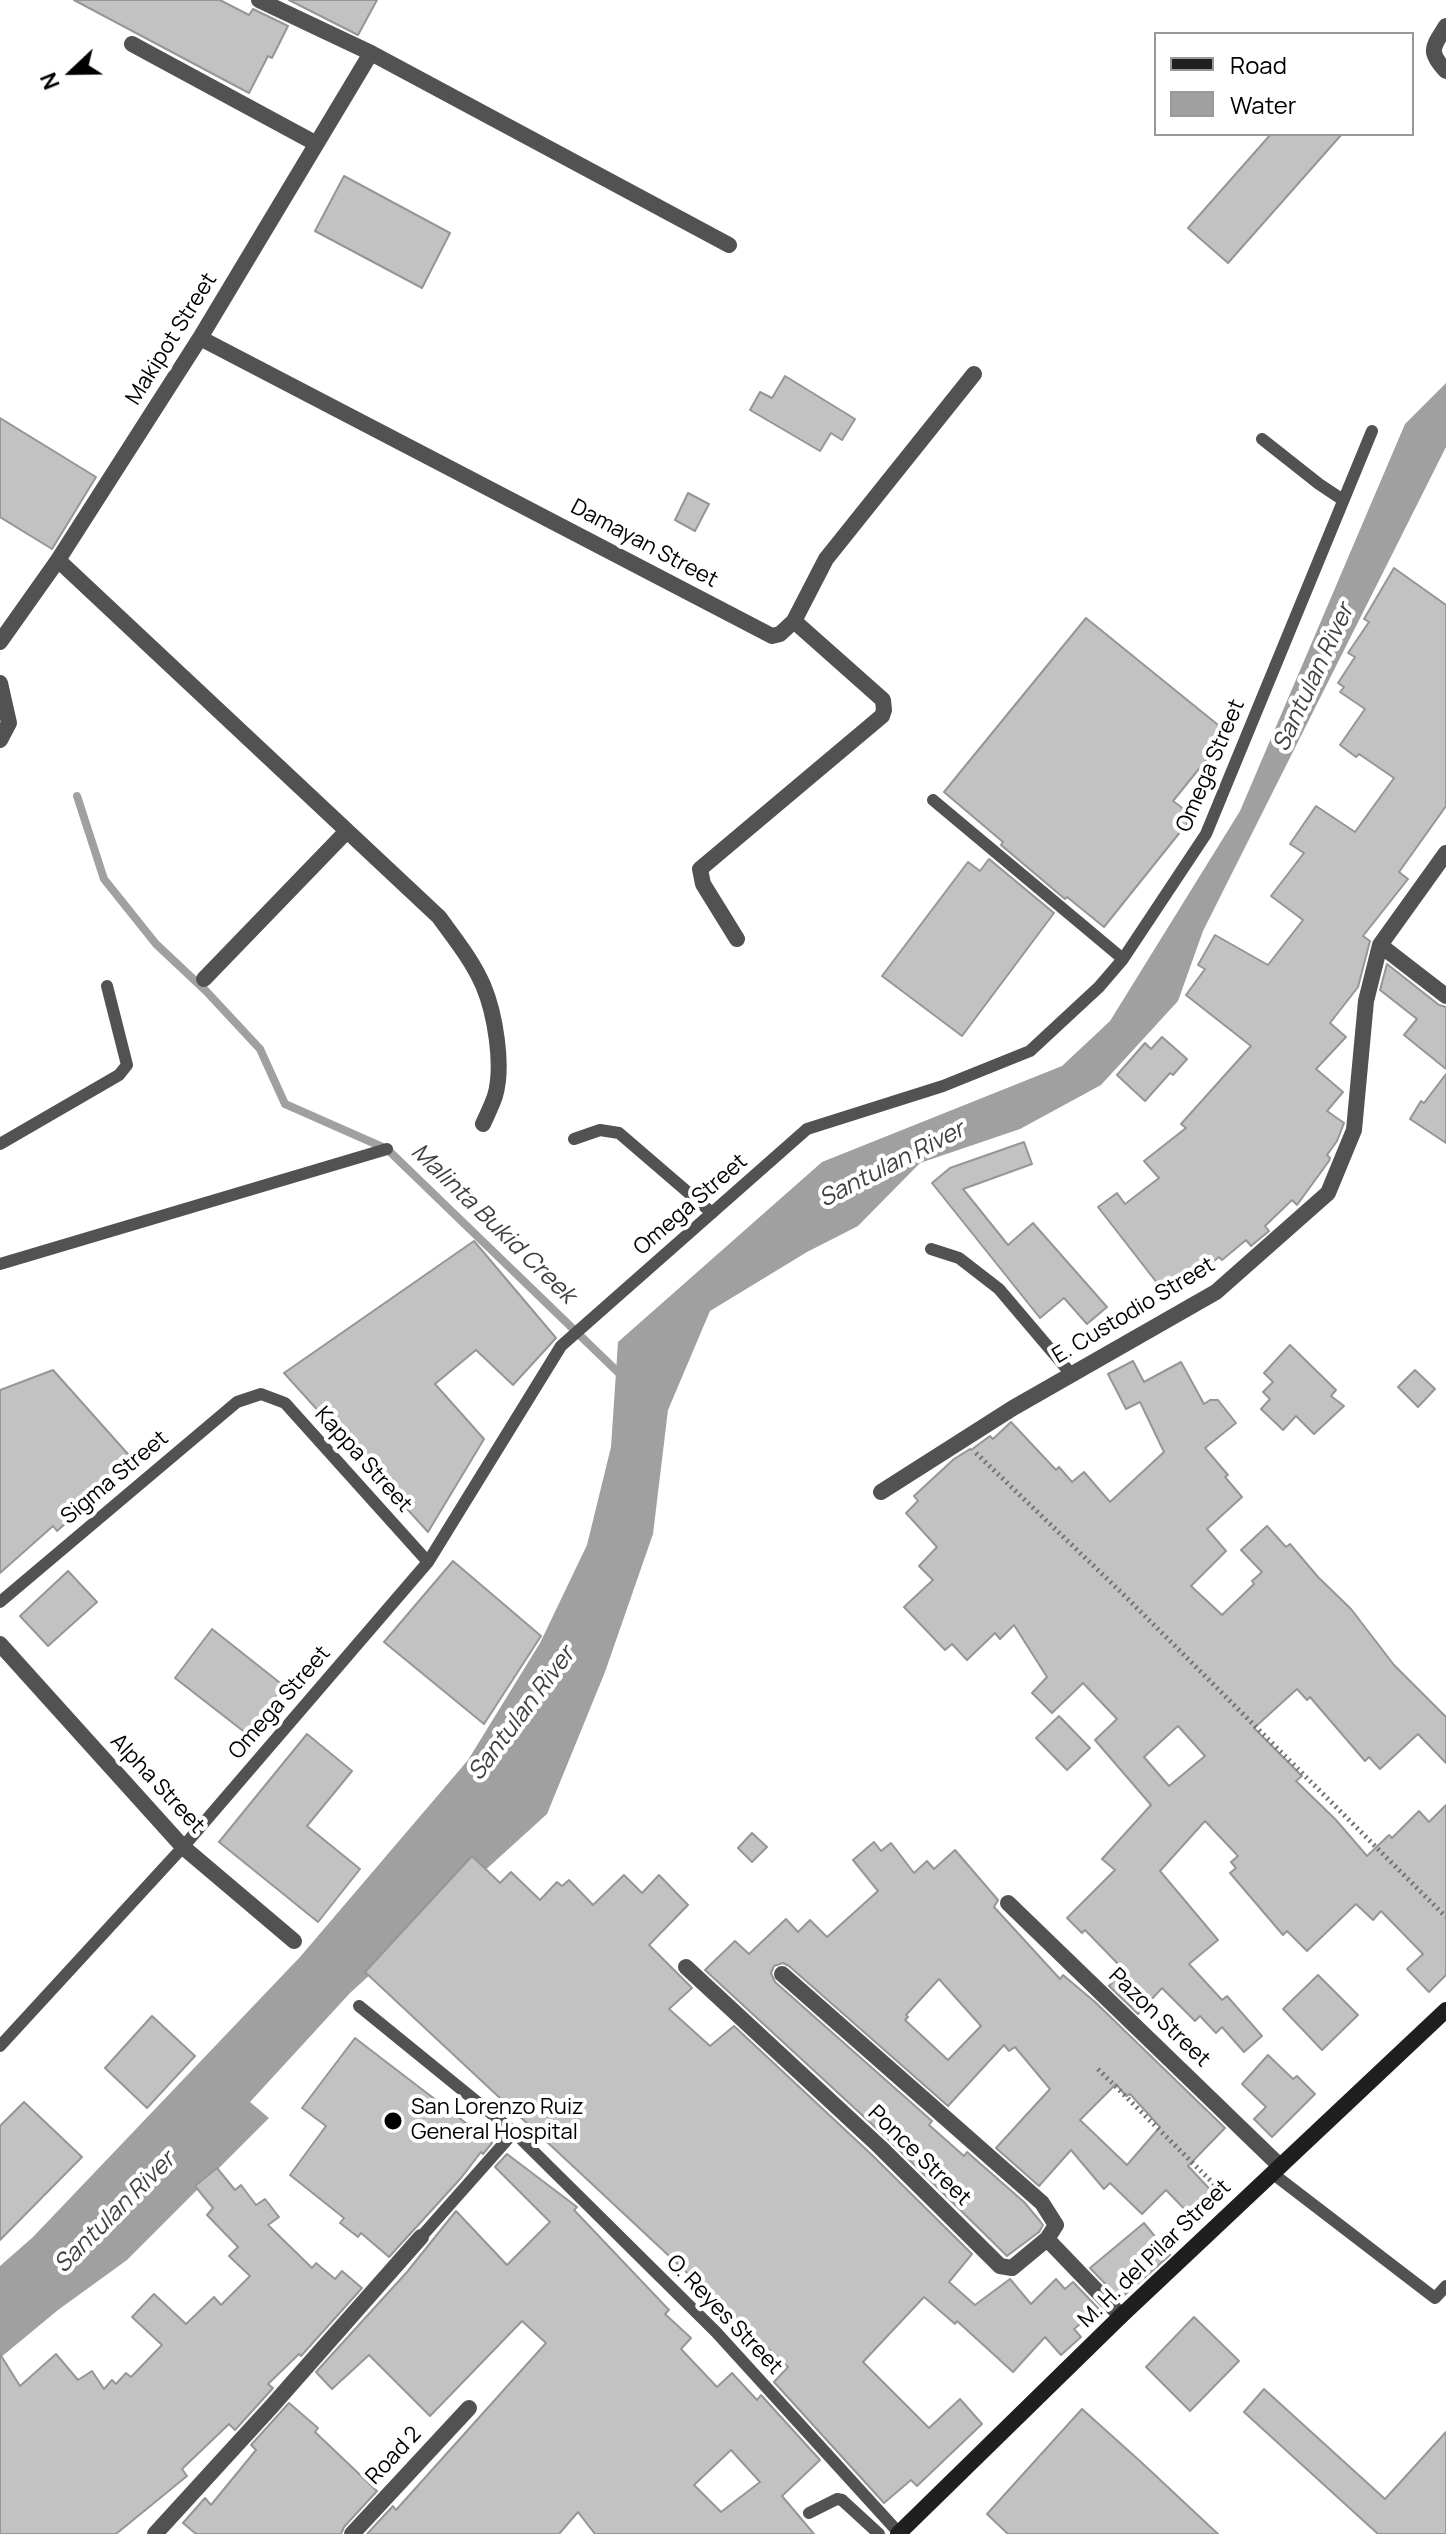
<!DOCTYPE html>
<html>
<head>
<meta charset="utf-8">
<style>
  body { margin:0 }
  #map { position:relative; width:1446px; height:2534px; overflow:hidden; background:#fff; font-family:Manrope,sans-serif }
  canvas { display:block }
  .legend { position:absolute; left:1154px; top:32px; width:260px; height:104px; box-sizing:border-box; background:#fff; border:2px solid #999; margin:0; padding:10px 14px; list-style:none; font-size:24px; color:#000 }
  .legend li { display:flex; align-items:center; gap:16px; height:40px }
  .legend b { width:40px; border:2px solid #999 }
  .north { position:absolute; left:32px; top:32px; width:80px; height:80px; -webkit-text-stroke:6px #fff; paint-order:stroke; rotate:248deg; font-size:22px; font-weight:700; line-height:32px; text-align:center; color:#000 }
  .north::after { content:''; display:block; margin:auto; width:28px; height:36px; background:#000; clip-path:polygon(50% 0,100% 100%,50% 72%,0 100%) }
</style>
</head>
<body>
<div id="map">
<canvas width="1446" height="2534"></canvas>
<ul class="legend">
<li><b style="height:10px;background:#1f1f1f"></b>Road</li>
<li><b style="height:22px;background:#a0a0a0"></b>Water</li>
</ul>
<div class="north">N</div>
</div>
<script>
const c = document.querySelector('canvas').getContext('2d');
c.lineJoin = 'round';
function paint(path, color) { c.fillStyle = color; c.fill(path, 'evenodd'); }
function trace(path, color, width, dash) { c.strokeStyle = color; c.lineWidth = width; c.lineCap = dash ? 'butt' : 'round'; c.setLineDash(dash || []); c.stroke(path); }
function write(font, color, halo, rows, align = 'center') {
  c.font = font + ' Manrope,sans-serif'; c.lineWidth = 8; c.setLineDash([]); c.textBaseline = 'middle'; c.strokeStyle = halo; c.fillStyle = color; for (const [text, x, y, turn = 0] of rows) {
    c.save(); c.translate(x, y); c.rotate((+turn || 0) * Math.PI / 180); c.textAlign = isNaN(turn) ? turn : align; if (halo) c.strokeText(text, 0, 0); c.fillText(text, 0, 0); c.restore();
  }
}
const water = new Path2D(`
  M 1446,383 L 1446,447 L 1203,931 L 1178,1001 L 1101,1085 L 1020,1129 L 920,1163 L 858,1226 L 807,1252 L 710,1311 L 668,1410 L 653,1534 L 605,1672 L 547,1814 L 350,1993 L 250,2102 L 269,2118 L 127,2260 L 58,2310 L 0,2358 L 0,2266 L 33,2237 L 300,1957 L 468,1760 L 540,1643 L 587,1545 L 611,1447 L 618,1342 L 822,1162 L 1062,1066 L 1110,1021 L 1240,811 L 1405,424 Z`);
const stream = new Path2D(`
  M 77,796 L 104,879 L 156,944 L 206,991 L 260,1049 L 285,1104 L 387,1149 L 624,1378`);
const building = new Path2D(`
  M 74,0 L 220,0 L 249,15 L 253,9 L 288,26 L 272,58 L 268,56 L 249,93 Z
  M 289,0 L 377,0 L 358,35 Z
  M 1271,134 L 1342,134 L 1228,263 L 1188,228 Z
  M 344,176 L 450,233 L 422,288 L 315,231 Z
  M 785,376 L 855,419 L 842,440 L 831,433 L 820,451 L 750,410 L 760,392 L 772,398 Z
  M 0,418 L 96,477 L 52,549 L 0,517 Z
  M 688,493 L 709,504 L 695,531 L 675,520 Z
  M 1394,568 L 1446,605 L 1446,806 L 1399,872 L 1408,879 L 1363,936 L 1370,941 L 1358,987 L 1330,1023 L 1346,1037 L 1316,1069 L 1343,1092 L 1327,1111 L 1344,1123 L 1337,1141 L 1327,1155 L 1330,1158 L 1329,1161 L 1297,1205 L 1292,1200 L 1265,1226 L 1269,1231 L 1251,1246 L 1246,1240 L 1222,1260 L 1219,1257 L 1168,1297 L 1098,1207 L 1117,1193 L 1125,1204 L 1159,1178 L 1144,1161 L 1186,1128 L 1181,1124 L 1251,1046 L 1186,995 L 1205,969 L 1198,965 L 1215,935 L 1268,965 L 1303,920 L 1271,896 L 1304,853 L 1290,844 L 1316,806 L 1355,832 L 1394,778 L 1359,754 L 1356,757 L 1340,745 L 1365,709 L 1340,692 L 1344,687 L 1338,683 L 1355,657 L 1348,653 L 1369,622 L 1364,619 Z
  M 1086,618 L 1228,733 L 1173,801 L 1193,816 L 1104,927 L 1067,897 L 1065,899 L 1001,845 L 1003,842 L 944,792 Z
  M 989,859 L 1054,913 L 962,1036 L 882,976 L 968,862 L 980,871 Z
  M 1387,964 L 1439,1005 L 1446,1007 L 1446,1069 L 1404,1035 L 1417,1019 L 1380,990 Z
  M 1162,1037 L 1187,1059 L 1173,1075 L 1170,1073 L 1145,1101 L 1117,1075 L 1145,1043 L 1151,1049 Z
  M 1446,1074 L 1446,1143 L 1410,1119 L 1421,1101 L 1424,1103 Z
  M 1024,1142 L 1032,1164 L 963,1189 L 1008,1245 L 1033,1223 L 1107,1307 L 1087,1324 L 1064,1298 L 1040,1318 L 932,1183 L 950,1168 Z
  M 474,1241 L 556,1338 L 513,1385 L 476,1350 L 435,1384 L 484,1439 L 428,1532 L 284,1373 Z
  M 1290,1345 L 1336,1390 L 1331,1396 L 1344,1406 L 1314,1434 L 1296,1416 L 1283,1430 L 1261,1409 L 1270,1399 L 1263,1392 L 1273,1382 L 1264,1373 Z
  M 1133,1361 L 1144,1382 L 1181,1362 L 1204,1404 L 1210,1400 L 1218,1400 L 1236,1423 L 1205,1448 L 1228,1475 L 1225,1477 L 1242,1497 L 1207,1529 L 1226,1551 L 1191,1586 L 1222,1615 L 1254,1584 L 1252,1581 L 1262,1572 L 1241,1550 L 1267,1526 L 1286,1547 L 1290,1544 L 1318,1577 L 1351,1609 L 1394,1665 L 1446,1717 L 1446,1763 L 1418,1734 L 1380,1769 L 1369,1757 L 1365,1761 L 1310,1697 L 1307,1700 L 1297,1689 L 1254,1728 L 1302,1776 L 1296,1781 L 1336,1820 L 1367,1856 L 1389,1835 L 1392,1838 L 1419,1811 L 1429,1822 L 1446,1805 L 1446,1975 L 1429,1992 L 1407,1969 L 1423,1954 L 1381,1911 L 1373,1920 L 1356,1904 L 1307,1951 L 1287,1931 L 1283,1935 L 1230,1873 L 1236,1868 L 1231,1862 L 1238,1856 L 1205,1821 L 1160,1871 L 1218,1940 L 1189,1964 L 1222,2000 L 1227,1996 L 1262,2036 L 1244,2052 L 1222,2027 L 1216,2033 L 1200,2016 L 1195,2021 L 1162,1988 L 1138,2014 L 1109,1986 L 1123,1969 L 1085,1930 L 1082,1933 L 1067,1918 L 1115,1870 L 1102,1859 L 1151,1805 L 1095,1740 L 1117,1719 L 1083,1683 L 1052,1713 L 1032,1693 L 1047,1677 L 1014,1625 L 1000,1639 L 995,1633 L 967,1660 L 952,1644 L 945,1650 L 904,1607 L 933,1580 L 919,1566 L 937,1547 L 906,1513 L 918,1501 L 914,1496 L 954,1459 L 970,1449 L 971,1450 L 990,1436 L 993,1439 L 1011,1422 L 1056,1470 L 1059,1467 L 1072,1482 L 1084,1472 L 1110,1502 L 1164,1452 L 1140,1402 L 1126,1409 L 1108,1374 ZM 1178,1726 L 1205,1756 L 1169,1786 L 1144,1757 Z
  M 53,1370 L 135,1462 L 57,1531 L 53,1526 L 0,1573 L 0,1390 Z
  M 1415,1370 L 1435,1389 L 1418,1407 L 1398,1387 Z
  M 453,1561 L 541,1636 L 484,1724 L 384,1642 Z
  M 68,1571 L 97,1602 L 48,1646 L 20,1616 Z
  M 212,1629 L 284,1686 L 247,1734 L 175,1678 Z
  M 1059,1716 L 1090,1748 L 1067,1770 L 1036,1738 Z
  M 307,1734 L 352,1771 L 307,1826 L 360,1869 L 318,1922 L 219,1842 Z
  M 752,1833 L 767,1847 L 752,1862 L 738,1848 Z
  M 874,1842 L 881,1851 L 891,1843 L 914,1873 L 927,1861 L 934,1869 L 955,1850 L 998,1900 L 994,1907 L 1060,1979 L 1063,1975 L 1095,2002 L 1225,2128 L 1188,2166 L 1219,2199 L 1197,2222 L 1166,2190 L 1142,2214 L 1110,2183 L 1104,2189 L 1071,2150 L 1039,2186 L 996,2148 L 1050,2089 L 1015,2047 L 1009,2051 L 1004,2045 L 948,2106 L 789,1966 L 783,1963 L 774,1966 L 771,1973 L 775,1982 L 932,2121 L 929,2125 L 964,2156 L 967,2152 L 1024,2202 L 1040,2221 L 1043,2225 L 1039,2232 L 1007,2256 L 888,2139 L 705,1970 L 735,1941 L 749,1954 L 786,1919 L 798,1932 L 810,1920 L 827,1937 L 878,1891 L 853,1860 ZM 939,1979 L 981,2026 L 948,2060 L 905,2020 L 908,2017 L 906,2015 ZM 1116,2084 L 1126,2096 L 1130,2094 L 1160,2127 L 1127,2165 L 1080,2120 Z
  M 472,1856 L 500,1883 L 511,1872 L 540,1900 L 557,1882 L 562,1886 L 569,1880 L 593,1905 L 624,1875 L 642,1893 L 659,1875 L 688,1905 L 649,1945 L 692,1988 L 669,2009 L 710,2046 L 734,2026 L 872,2155 L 972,2254 L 949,2282 L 975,2305 L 1010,2279 L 1031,2304 L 1056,2279 L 1065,2289 L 1073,2282 L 1099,2309 L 1074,2329 L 1081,2337 L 1061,2355 L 1045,2337 L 1013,2372 L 957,2321 L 955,2324 L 924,2297 L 863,2362 L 929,2428 L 960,2399 L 982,2424 L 917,2486 L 911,2480 L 884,2503 L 774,2382 L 788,2367 L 365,1972 Z
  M 1318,1975 L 1358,2015 L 1322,2050 L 1283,2009 Z
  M 152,2016 L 195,2056 L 147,2108 L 105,2068 Z
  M 355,2038 L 492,2143 L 483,2154 L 481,2152 L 461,2178 L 389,2257 L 361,2233 L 358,2237 L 340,2223 L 344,2218 L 290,2175 L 326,2126 L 302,2108 Z
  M 1268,2055 L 1293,2079 L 1297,2076 L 1315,2094 L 1272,2137 L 1254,2119 L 1266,2107 L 1242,2084 Z
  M 24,2102 L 82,2157 L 0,2240 L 0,2126 Z
  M 507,2154 L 577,2207 L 574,2210 L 669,2310 L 665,2314 L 691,2338 L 681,2349 L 717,2387 L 732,2373 L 757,2400 L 761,2395 L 820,2460 L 782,2496 L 814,2534 L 595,2534 L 578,2512 L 559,2534 L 367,2534 L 393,2506 L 396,2510 L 546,2343 L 522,2321 L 430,2416 L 369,2355 L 332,2389 L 316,2372 L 407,2272 L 456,2211 L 507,2265 L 550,2222 L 495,2167 ZM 731,2450 L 760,2482 L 721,2512 L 694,2485 Z
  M 217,2168 L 235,2190 L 241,2185 L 256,2205 L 265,2199 L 279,2217 L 268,2225 L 312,2268 L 316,2263 L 335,2279 L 342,2271 L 362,2288 L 301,2356 L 299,2354 L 268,2384 L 273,2388 L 235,2430 L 229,2424 L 182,2469 L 187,2476 L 116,2534 L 0,2534 L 0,2354 L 20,2386 L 56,2354 L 78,2380 L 92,2371 L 104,2389 L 112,2380 L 116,2384 L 126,2373 L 131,2377 L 162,2345 L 132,2317 L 154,2294 L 186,2324 L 214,2297 L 221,2305 L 250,2276 L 229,2256 L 238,2247 L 207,2215 L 213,2208 L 195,2186 Z
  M 1144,2223 L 1170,2255 L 1120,2299 L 1090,2268 Z
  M 1194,2317 L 1239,2361 L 1190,2411 L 1146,2367 Z
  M 1264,2389 L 1385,2499 L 1446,2432 L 1446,2534 L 1378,2534 L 1244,2412 Z
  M 289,2403 L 318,2428 L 315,2432 L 377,2491 L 344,2527 L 341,2534 L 196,2534 L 183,2523 L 205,2498 L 211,2505 L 256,2450 L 251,2445 Z
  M 1082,2409 L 1141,2462 L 1218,2534 L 1008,2534 L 987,2514 Z`);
const path = new Path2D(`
  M 976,1453 L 1125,1596 L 1446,1917
  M 1098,2069 L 1225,2195`);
const service = new Path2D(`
  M 1262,439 L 1319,484 L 1343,500
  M 933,800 L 1123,959
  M 574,1139 L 600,1130 L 619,1133 L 712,1213
  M 0,1144 L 119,1075 L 127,1065 L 107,986
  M 931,1249 L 959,1258 L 999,1289 L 1072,1375
  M 0,1264 L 387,1149
  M 0,1602 L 237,1402 L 261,1394 L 285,1403 L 428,1562
  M 359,2006 L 514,2132 L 716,2332 L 899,2533
  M 0,2046 L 183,1847 L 428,1562 L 561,1346 L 807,1129 L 943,1086 L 1030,1051 L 1099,987 L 1123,959 L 1206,834 L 1372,431
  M 1272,2173 L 1435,2298 L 1446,2286
  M 421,2237 L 514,2132
  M 809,2513 L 837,2499 L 842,2500 L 879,2534`);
const minor = new Path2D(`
  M 259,0 L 371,53 L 729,245
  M 1446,26 C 1433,47 1427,51 1446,71
  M 132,44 L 315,143
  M 200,338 L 772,636 L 780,634 L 794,621 L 826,559 L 974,374
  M 58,560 L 439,917 C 455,939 472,960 483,985 C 495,1013 504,1066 495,1096 C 492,1105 487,1115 483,1124
  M 0,642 L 58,560 L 200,338 L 371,53
  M 0,683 L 9,723 L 0,740
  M 737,939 L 703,884 L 700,869 L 882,716 L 884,710 L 883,700 L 794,621
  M 1380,945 L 1446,996
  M 204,979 L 347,831
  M 881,1492 L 1013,1408 L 1216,1292 L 1328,1193 L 1354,1130 L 1366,1001 L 1380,945 L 1446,853
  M 0,1644 L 183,1847 L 294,1941
  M 1008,1903 L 1280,2166
  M 686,1967 L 880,2147 L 1000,2266 L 1012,2268 L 1047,2239 L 1121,2316
  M 782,1974 L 1042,2203 L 1056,2225 L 1047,2239
  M 155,2534 L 272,2406 L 421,2237
  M 352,2534 L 469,2408`);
const secondary = new Path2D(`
  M 898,2534 L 1121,2316 L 1446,2010`);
const markers = [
  [393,2121,10,"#000"]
];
const streetNames = [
  ["Makipot Street",172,339,-58],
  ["Damayan Street",644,544,28],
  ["Omega Street",1211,766,-67],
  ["Omega Street",691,1205,-41],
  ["E. Custodio Street",1134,1311,-31],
  ["Kappa Street",363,1460,48],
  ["Sigma Street",115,1478,-40],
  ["Omega Street",280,1703,-49],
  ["Alpha Street",157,1784,47],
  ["Pazon Street",1159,2018,44],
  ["Ponce Street",919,2156,44],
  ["M. H. del Pilar Street",1155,2254,-44],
  ["O. Reyes Street",724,2315,46],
  ["Road 2",394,2456,-47]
];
const poiNames = [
  ["San Lorenzo Ruiz",411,2108],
  ["General Hospital",411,2133]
];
const waterNames = [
  ["Santulan River",1314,678,-65],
  ["Santulan River",892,1165,-27],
  ["Malinta Bukid Creek",493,1224,44],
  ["Santulan River",522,1714,-53],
  ["Santulan River",115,2213,-45]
];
paint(water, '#a0a0a0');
trace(stream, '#a0a0a0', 8);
paint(building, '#c2c2c2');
trace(building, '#969696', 2);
trace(path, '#747474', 5, [2, 4]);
trace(service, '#525252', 12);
trace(minor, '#525252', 16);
trace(secondary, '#1f1f1f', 16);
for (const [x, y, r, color] of markers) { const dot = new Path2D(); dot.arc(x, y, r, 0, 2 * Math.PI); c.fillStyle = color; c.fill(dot); trace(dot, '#fff', 3); }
write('22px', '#000', '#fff', streetNames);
write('22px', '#000', '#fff', poiNames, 'left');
write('italic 24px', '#414141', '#fff', waterNames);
</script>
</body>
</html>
